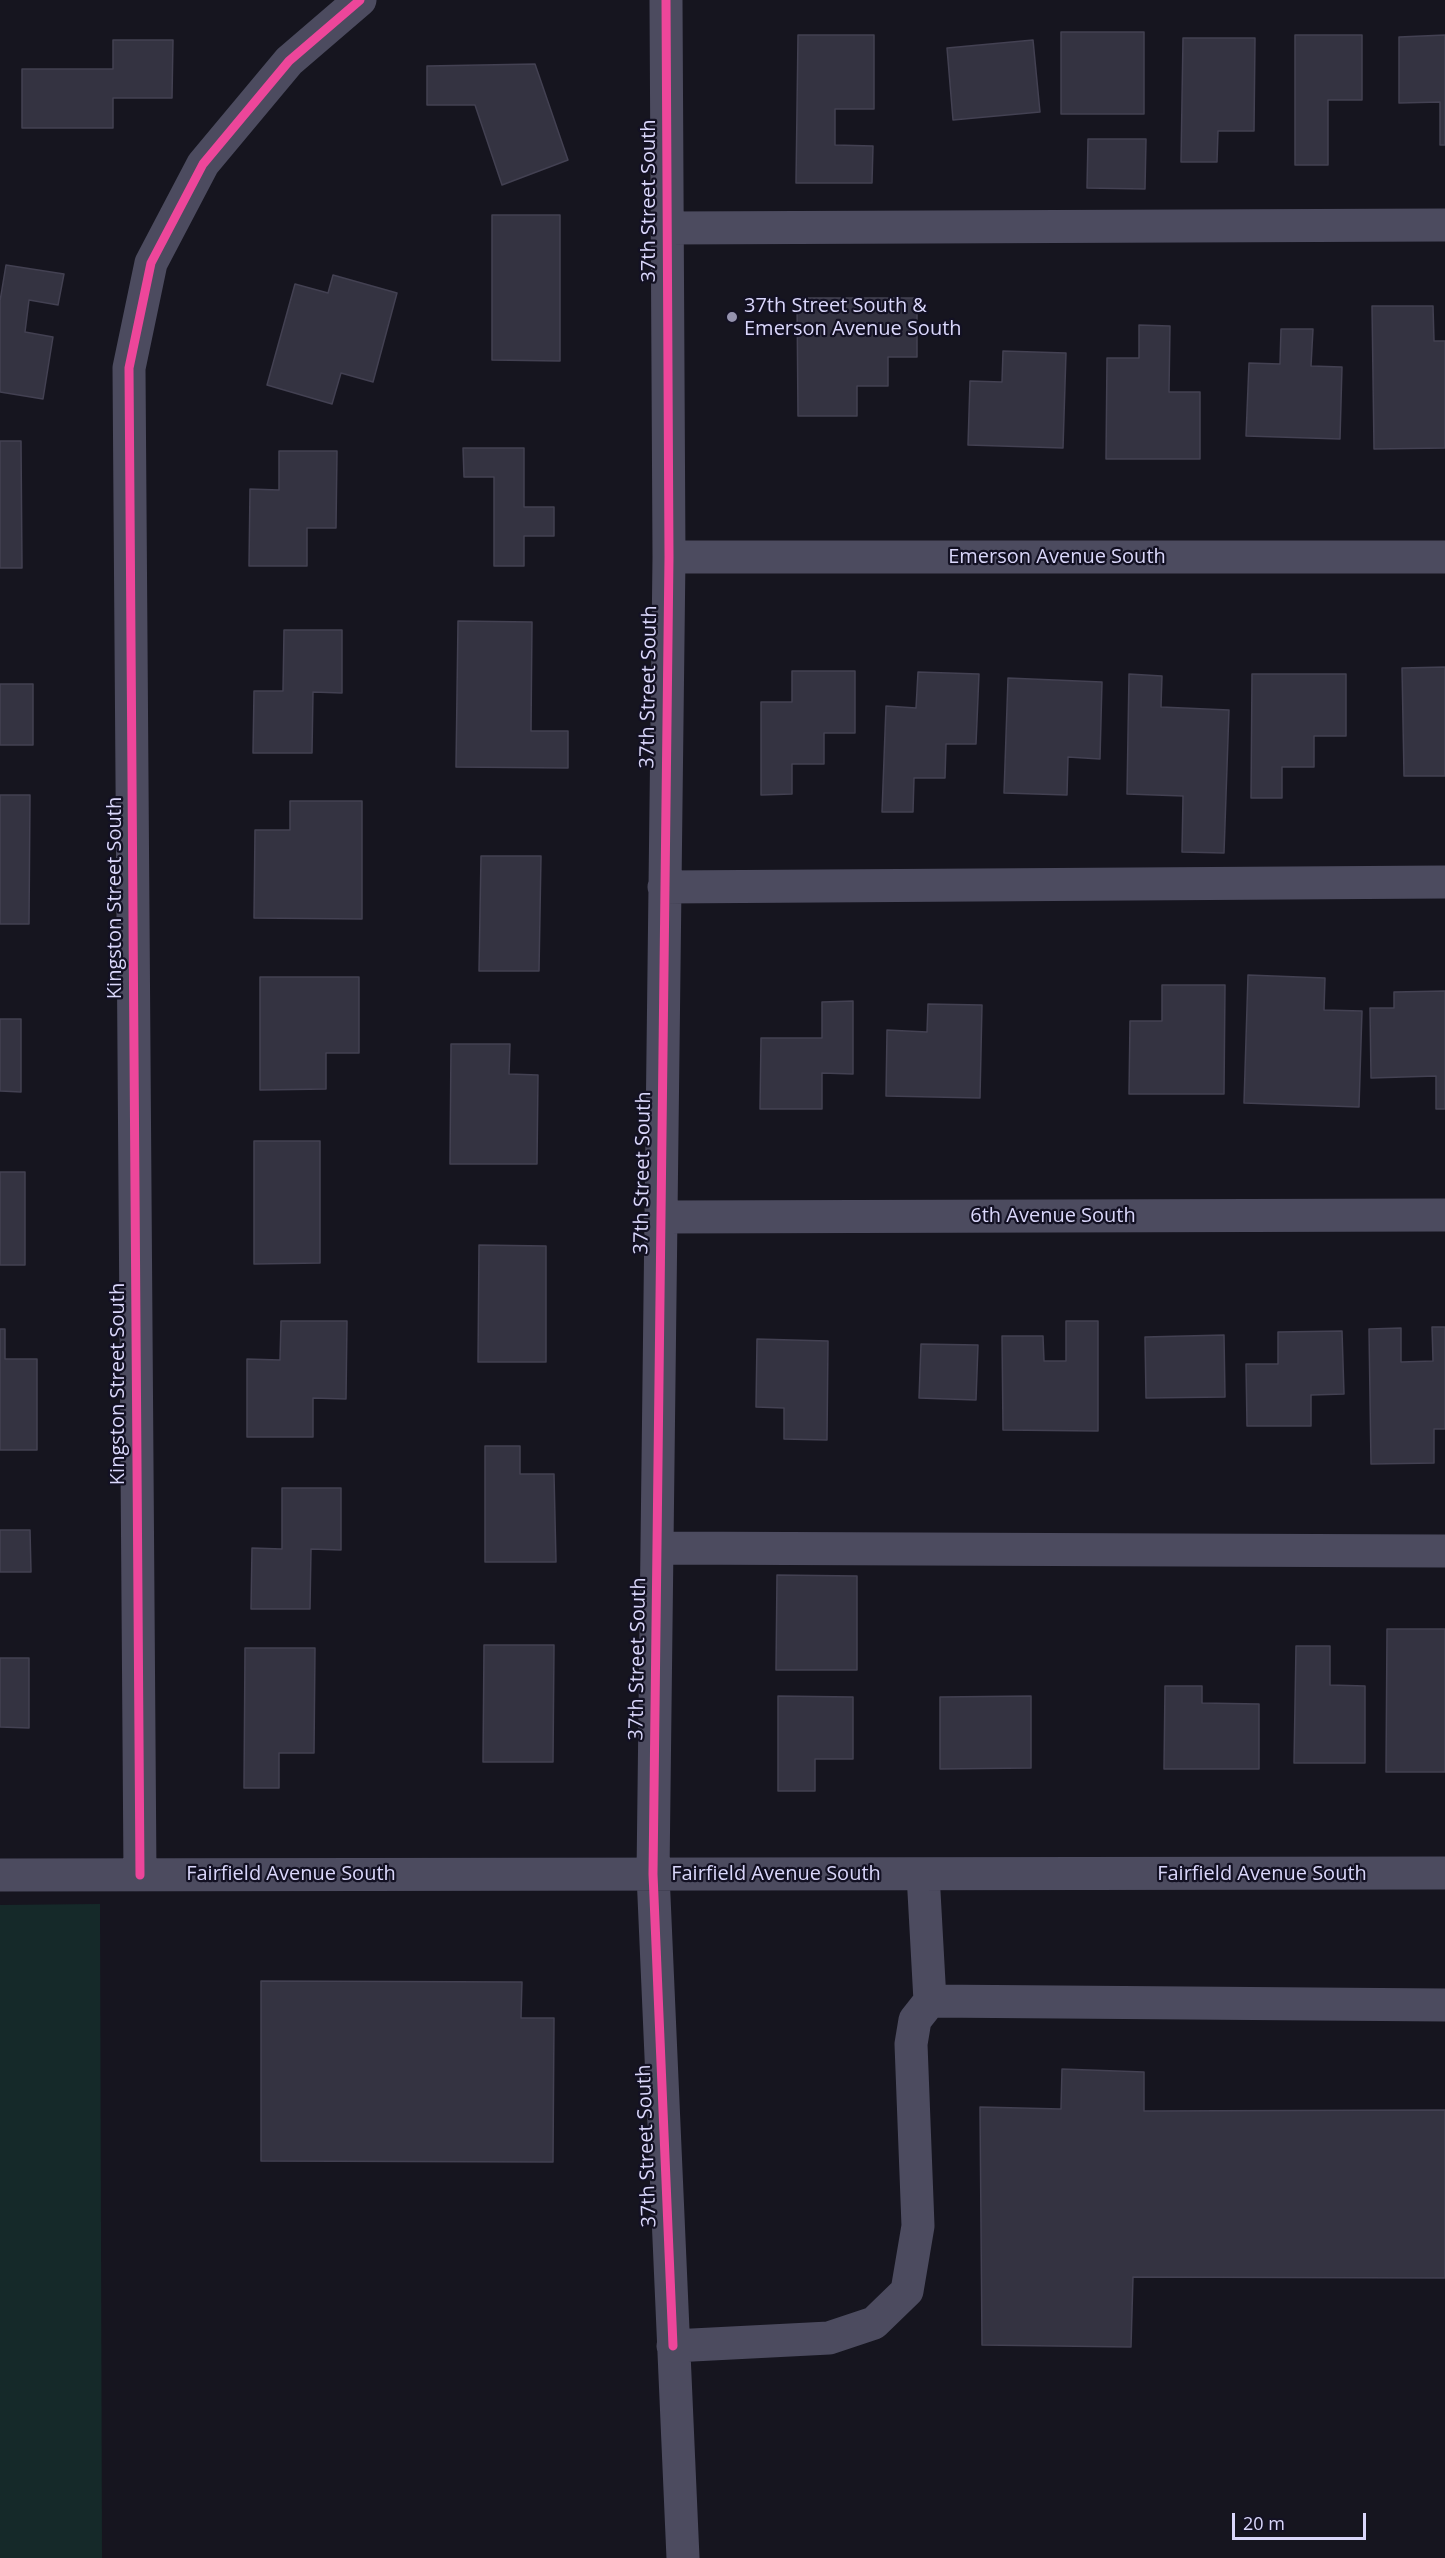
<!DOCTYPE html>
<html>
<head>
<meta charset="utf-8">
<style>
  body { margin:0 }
  #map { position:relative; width:1445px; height:2558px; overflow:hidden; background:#16151f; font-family:"Open Sans",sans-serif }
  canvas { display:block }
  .scale { position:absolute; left:1232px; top:2513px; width:134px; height:27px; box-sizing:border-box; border:3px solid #dad7fb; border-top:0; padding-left:8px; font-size:18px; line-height:21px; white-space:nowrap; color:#dad7fb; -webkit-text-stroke:4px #131123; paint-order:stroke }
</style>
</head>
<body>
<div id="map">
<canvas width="1445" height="2558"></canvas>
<div class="scale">20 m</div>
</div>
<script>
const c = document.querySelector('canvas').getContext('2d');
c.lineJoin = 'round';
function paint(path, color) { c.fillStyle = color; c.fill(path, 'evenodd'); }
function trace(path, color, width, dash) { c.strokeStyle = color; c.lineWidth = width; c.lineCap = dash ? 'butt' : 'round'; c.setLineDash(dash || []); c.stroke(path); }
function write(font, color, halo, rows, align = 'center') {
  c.font = font + ' "Open Sans",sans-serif'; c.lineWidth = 4.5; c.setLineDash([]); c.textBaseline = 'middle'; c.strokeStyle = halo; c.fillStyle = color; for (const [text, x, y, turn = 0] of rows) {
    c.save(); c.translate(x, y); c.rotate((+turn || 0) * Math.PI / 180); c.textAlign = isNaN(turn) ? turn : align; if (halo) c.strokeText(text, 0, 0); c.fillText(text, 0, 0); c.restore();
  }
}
const green = new Path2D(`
  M 100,1904 L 102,2558 L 0,2558 L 0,1905 Z`);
const building = new Path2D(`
  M 1061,32 L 1144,32 L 1144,114 L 1061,114 Z
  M 798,35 L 874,35 L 874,109 L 835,109 L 835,145 L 873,146 L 872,183 L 796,183 Z
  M 1295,35 L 1362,35 L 1362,100 L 1328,100 L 1328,165 L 1295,165 Z
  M 1445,35 L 1445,145 L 1440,145 L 1440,102 L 1399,103 L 1399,37 Z
  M 1183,38 L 1255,38 L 1254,131 L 1218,131 L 1217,162 L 1181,162 Z
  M 113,40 L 173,40 L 172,98 L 113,98 L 113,128 L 22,128 L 22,69 L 113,69 Z
  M 1033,40 L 1040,112 L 953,120 L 947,48 Z
  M 535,64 L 568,160 L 502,185 L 475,105 L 427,105 L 427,66 Z
  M 1088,139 L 1146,139 L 1145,189 L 1087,188 Z
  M 492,215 L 560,215 L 560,361 L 492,360 Z
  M 6,265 L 64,274 L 58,305 L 29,300 L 25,332 L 53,337 L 43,399 L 0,392 L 0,301 Z
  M 333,275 L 397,293 L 373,382 L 341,373 L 332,404 L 267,385 L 295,284 L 328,293 Z
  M 797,298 L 917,298 L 917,357 L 888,357 L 888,386 L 857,386 L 857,416 L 798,416 Z
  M 1372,306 L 1433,306 L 1434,341 L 1445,341 L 1445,448 L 1374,449 Z
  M 1139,325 L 1170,326 L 1169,392 L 1200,392 L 1200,459 L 1106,459 L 1107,358 L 1139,358 Z
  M 1281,329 L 1313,329 L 1311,366 L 1342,367 L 1340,439 L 1246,436 L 1249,363 L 1280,364 Z
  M 1003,351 L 1066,353 L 1063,448 L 968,445 L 970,381 L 1002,382 Z
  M 0,441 L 21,441 L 22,568 L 0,568 Z
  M 463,448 L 524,448 L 524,507 L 554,507 L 554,536 L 524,536 L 524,566 L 494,566 L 494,477 L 464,477 Z
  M 279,451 L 337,451 L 336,528 L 307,528 L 307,566 L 249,566 L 250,489 L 279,490 Z
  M 458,621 L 532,622 L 531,731 L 568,731 L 568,768 L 456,767 Z
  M 284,630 L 342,630 L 342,693 L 313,692 L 312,753 L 253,753 L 254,691 L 283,691 Z
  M 1445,667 L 1445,776 L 1404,776 L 1402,668 Z
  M 792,671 L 855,671 L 855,733 L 824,733 L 824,764 L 792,764 L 792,794 L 761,795 L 761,702 L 792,702 Z
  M 918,672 L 979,674 L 976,744 L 946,744 L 945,778 L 914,778 L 913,812 L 882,812 L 886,706 L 916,708 Z
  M 1129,674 L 1162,676 L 1161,707 L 1229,710 L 1224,853 L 1182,852 L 1183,796 L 1127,794 Z
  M 1252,674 L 1346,674 L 1346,736 L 1314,736 L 1314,767 L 1282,767 L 1282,798 L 1251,798 Z
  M 1008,678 L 1102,682 L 1100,759 L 1068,757 L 1067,795 L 1004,793 Z
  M 0,684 L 33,684 L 33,745 L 0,745 Z
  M 0,795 L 30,795 L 29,924 L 0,924 Z
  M 290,801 L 362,801 L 362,919 L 254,918 L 255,830 L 290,830 Z
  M 481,856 L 541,856 L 539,971 L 479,971 Z
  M 1248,975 L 1325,978 L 1324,1010 L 1362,1011 L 1359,1107 L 1244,1103 Z
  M 260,977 L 359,977 L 359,1053 L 326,1053 L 326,1089 L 260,1090 Z
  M 1162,985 L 1225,985 L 1224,1094 L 1129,1094 L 1130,1021 L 1162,1021 Z
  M 1445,991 L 1445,1109 L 1436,1109 L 1436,1076 L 1371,1078 L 1370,1008 L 1394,1008 L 1394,992 Z
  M 853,1001 L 853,1074 L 822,1073 L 822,1109 L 760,1109 L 761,1038 L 822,1038 L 822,1002 Z
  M 928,1004 L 982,1005 L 980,1098 L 886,1096 L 887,1030 L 927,1032 Z
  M 0,1019 L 21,1019 L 21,1092 L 0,1091 Z
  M 451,1044 L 510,1044 L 509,1074 L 538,1075 L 537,1164 L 450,1164 Z
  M 254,1141 L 320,1141 L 320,1263 L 254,1264 Z
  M 0,1172 L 25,1172 L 25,1265 L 0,1265 Z
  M 479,1245 L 546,1246 L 546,1362 L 478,1362 Z
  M 281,1321 L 347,1321 L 346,1399 L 313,1398 L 313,1437 L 247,1437 L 247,1359 L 280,1360 Z
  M 1066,1321 L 1098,1321 L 1098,1431 L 1003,1430 L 1002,1336 L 1043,1336 L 1044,1361 L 1066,1361 Z
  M 1432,1327 L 1445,1327 L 1445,1429 L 1434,1429 L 1434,1463 L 1371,1464 L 1369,1329 L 1401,1328 L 1401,1362 L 1433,1361 Z
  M 0,1329 L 5,1329 L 5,1359 L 37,1359 L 37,1450 L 0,1450 Z
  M 1342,1331 L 1344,1394 L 1311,1395 L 1311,1426 L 1247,1426 L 1246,1364 L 1278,1364 L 1278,1332 Z
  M 1224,1335 L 1225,1397 L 1146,1398 L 1145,1337 Z
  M 757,1339 L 828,1341 L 827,1440 L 784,1439 L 784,1408 L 756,1407 Z
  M 921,1344 L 978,1345 L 976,1400 L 919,1398 Z
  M 485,1446 L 520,1446 L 520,1474 L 554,1474 L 556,1562 L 485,1562 Z
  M 282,1488 L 341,1488 L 341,1550 L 311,1549 L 310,1609 L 251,1609 L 252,1548 L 282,1549 Z
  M 0,1530 L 30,1530 L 31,1572 L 0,1572 Z
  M 777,1575 L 857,1576 L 857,1670 L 776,1670 Z
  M 1387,1629 L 1445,1629 L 1445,1772 L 1386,1772 Z
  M 484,1645 L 554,1645 L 553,1762 L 483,1762 Z
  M 1296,1646 L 1330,1646 L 1330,1685 L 1365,1686 L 1365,1763 L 1294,1763 Z
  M 245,1648 L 315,1648 L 314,1753 L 279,1753 L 279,1788 L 244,1788 Z
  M 0,1658 L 29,1658 L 29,1728 L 0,1727 Z
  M 1165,1686 L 1202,1686 L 1202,1703 L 1259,1704 L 1259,1769 L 1164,1769 Z
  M 778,1696 L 853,1697 L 853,1759 L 815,1759 L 815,1791 L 778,1791 Z
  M 1031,1696 L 1031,1768 L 940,1769 L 940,1697 Z
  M 261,1981 L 522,1982 L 521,2018 L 554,2018 L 553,2162 L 261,2161 Z
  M 1062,2069 L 1144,2072 L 1144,2111 L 1445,2110 L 1445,2278 L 1133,2277 L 1131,2347 L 982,2345 L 980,2107 L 1061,2109 Z`);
const minor = new Path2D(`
  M 666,0 L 669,557 L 653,1874 L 683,2558
  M 667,228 L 1445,225
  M 669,557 L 1445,557
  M 664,887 L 1445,882
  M 660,1217 L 1445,1215
  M 657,1548 L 1445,1551
  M 923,1874 L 930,2001 L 1445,2005
  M 0,1875 L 1445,1873
  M 140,1875 L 129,368 L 151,263 L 203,164 L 289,61 L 360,0
  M 673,2346 L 829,2338 L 874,2323 L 907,2291 L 918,2226 L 911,2044 L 915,2020 L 930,2001`);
const cycleway = new Path2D(`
  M 666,0 L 669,557 L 653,1874 L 673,2346
  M 140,1875 L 129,368 L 151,263 L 203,164 L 289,61 L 360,0`);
const markers = [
  [732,317,6,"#9593ae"]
];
const streetNames = [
  ["37th Street South",649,201,-90],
  ["Emerson Avenue South",1057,557],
  ["37th Street South",649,687,-89],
  ["Kingston Street South",115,898,-90],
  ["37th Street South",643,1173,-89],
  ["6th Avenue South",1053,1216],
  ["Kingston Street South",118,1384,-90],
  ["37th Street South",638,1659,-89],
  ["Fairfield Avenue South",291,1874],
  ["Fairfield Avenue South",776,1874],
  ["Fairfield Avenue South",1262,1874],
  ["37th Street South",647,2146,-92]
];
const poiNames = [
  ["37th Street South &",744,306],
  ["Emerson Avenue South",744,329]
];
paint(green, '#152929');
paint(building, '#343341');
trace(building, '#434152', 1.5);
trace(minor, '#4c4b5f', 33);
trace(cycleway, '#ed469a', 9);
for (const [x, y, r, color] of markers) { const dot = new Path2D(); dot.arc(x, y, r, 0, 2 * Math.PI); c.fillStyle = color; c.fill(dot); trace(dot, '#131123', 2); }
write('20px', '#dad7fb', '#131123', streetNames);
write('20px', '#dad7fb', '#131123', poiNames, 'left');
</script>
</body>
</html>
